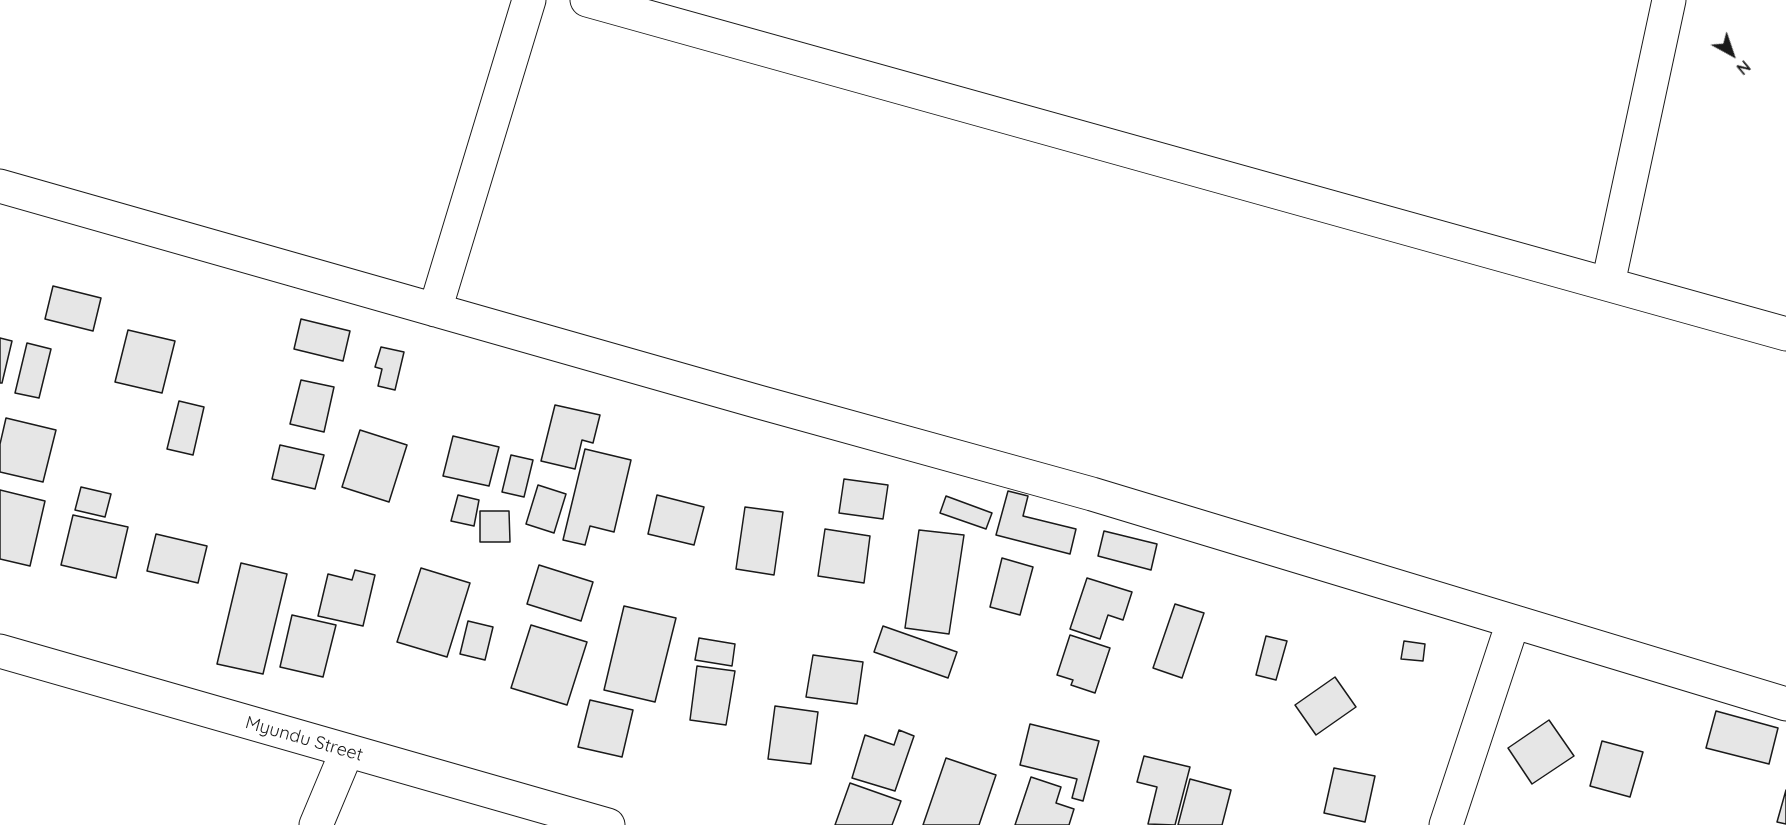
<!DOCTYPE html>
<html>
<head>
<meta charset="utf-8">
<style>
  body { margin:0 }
  #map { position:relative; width:1786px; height:825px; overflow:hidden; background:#fff; font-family:Quicksand,sans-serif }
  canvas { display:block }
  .north { position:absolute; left:1702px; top:24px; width:60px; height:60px; -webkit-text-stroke:4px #fff; paint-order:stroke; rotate:140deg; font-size:16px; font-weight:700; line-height:24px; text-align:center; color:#1a1a1a }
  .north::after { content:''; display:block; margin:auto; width:21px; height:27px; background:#1a1a1a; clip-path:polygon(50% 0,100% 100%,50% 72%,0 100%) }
</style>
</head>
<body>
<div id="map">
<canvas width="1786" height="825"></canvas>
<div class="north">N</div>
</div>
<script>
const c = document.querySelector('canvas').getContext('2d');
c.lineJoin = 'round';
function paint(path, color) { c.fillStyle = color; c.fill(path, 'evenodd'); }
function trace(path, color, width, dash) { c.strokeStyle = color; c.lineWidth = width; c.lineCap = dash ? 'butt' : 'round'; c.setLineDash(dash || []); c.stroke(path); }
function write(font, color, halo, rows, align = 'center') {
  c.font = font + ' Quicksand,sans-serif'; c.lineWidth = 4.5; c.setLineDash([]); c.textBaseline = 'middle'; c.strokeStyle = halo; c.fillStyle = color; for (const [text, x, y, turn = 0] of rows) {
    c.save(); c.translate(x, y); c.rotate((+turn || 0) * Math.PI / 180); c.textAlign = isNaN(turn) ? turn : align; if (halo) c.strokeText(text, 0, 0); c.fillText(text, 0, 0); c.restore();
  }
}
const building = new Path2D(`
  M 53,286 L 101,298 L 93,331 L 45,319 Z
  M 301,319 L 350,331 L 343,361 L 294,349 Z
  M 128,330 L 175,341 L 162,393 L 115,382 Z
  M 0,338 L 12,341 L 2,383 L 0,383 Z
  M 27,343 L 51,349 L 39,398 L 15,393 Z
  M 381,347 L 404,352 L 395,390 L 378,386 L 382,369 L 375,367 Z
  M 301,380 L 334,387 L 324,432 L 290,424 Z
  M 179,401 L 204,407 L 193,455 L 167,449 Z
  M 555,405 L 600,415 L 593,443 L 582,440 L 575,469 L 541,461 Z
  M 6,418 L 56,430 L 43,482 L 0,472 L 0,444 Z
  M 360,430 L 407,445 L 389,502 L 342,487 Z
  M 453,436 L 499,447 L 489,486 L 443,476 Z
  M 280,445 L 324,455 L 315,489 L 272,479 Z
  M 585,449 L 631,460 L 614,532 L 590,526 L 585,545 L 563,540 Z
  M 511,455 L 533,460 L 524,497 L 502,492 Z
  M 844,479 L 888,485 L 883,519 L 839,513 Z
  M 538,485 L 566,494 L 554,533 L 526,524 Z
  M 81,487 L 111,494 L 105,517 L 75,510 Z
  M 0,490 L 45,501 L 30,566 L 0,559 Z
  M 1008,491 L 1028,496 L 1023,516 L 1076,529 L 1070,554 L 996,535 Z
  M 458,495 L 479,500 L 474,526 L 451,521 Z
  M 657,495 L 704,507 L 694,545 L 648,534 Z
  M 946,496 L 992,513 L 986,529 L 940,513 Z
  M 745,507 L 783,512 L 774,575 L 736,569 Z
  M 480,511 L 509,511 L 510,542 L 480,542 Z
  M 73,515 L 128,527 L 116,578 L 61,565 Z
  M 825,529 L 870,536 L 864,583 L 818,576 Z
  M 919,530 L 964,535 L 949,634 L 905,628 Z
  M 1104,531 L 1157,544 L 1151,570 L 1098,556 Z
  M 156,534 L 207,546 L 198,583 L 147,571 Z
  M 1002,558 L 1033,567 L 1020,615 L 990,607 Z
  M 241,563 L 287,574 L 263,674 L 217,664 Z
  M 539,565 L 593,582 L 581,621 L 527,604 Z
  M 421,568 L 470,583 L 447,657 L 397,642 Z
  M 355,570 L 375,575 L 363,626 L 318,616 L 328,574 L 352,580 Z
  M 1087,578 L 1132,592 L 1123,620 L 1108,615 L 1100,639 L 1070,629 Z
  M 1175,604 L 1204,613 L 1182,678 L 1153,668 Z
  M 624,606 L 676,618 L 655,702 L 604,690 Z
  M 292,615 L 336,625 L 323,677 L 280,667 Z
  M 468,621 L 493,627 L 485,660 L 460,654 Z
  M 531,625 L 587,642 L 567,705 L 511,688 Z
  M 883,626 L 957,652 L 948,678 L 874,652 Z
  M 1070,635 L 1110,648 L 1095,693 L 1071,685 L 1073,680 L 1057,675 Z
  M 1266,636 L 1287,641 L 1276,680 L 1256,675 Z
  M 699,638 L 735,644 L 732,666 L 695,660 Z
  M 1404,641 L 1425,644 L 1423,661 L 1401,659 Z
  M 813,655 L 863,662 L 857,704 L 806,697 Z
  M 697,666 L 735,671 L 726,725 L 690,720 Z
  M 1335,677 L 1356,707 L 1316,735 L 1295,705 Z
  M 590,700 L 633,710 L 622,757 L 578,747 Z
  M 775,706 L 818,712 L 811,764 L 768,759 Z
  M 1716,711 L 1778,728 L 1769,764 L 1706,748 Z
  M 1549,720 L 1574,756 L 1532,784 L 1508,748 Z
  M 1030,724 L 1099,741 L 1083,801 L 1072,798 L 1077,779 L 1020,765 Z
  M 899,730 L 914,736 L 895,791 L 852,778 L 865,735 L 894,745 Z
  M 1602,741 L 1643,752 L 1630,797 L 1590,786 Z
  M 1144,756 L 1190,767 L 1175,825 L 1148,824 L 1157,787 L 1137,782 Z
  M 946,758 L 996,775 L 979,825 L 923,825 Z
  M 1334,768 L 1375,776 L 1365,822 L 1324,813 Z
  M 1031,777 L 1061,787 L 1056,803 L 1074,809 L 1069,825 L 1015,825 Z
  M 1190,779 L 1231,790 L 1222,825 L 1178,825 Z
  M 850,783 L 901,801 L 892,825 L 835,825 Z
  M 1786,790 L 1786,824 L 1777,822 Z`);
const minor = new Path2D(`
  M 587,0 L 1786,334
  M 0,186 L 759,402 L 1092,494 L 1786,704
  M 1608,284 L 1669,0
  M 435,310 L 529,0
  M 316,825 L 347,751
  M 1446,825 L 1513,622`);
const tertiary = new Path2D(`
  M 0,651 L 608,825`);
const streetNames = [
  ["Myundu Street",304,739,16]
];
paint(building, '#e6e6e6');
trace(building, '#1a1a1a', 1.5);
trace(minor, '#1a1a1a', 35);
trace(tertiary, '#1a1a1a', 35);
trace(minor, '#fff', 33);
trace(tertiary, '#fff', 33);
write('18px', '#1a1a1a', '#fff', streetNames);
</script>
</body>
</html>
